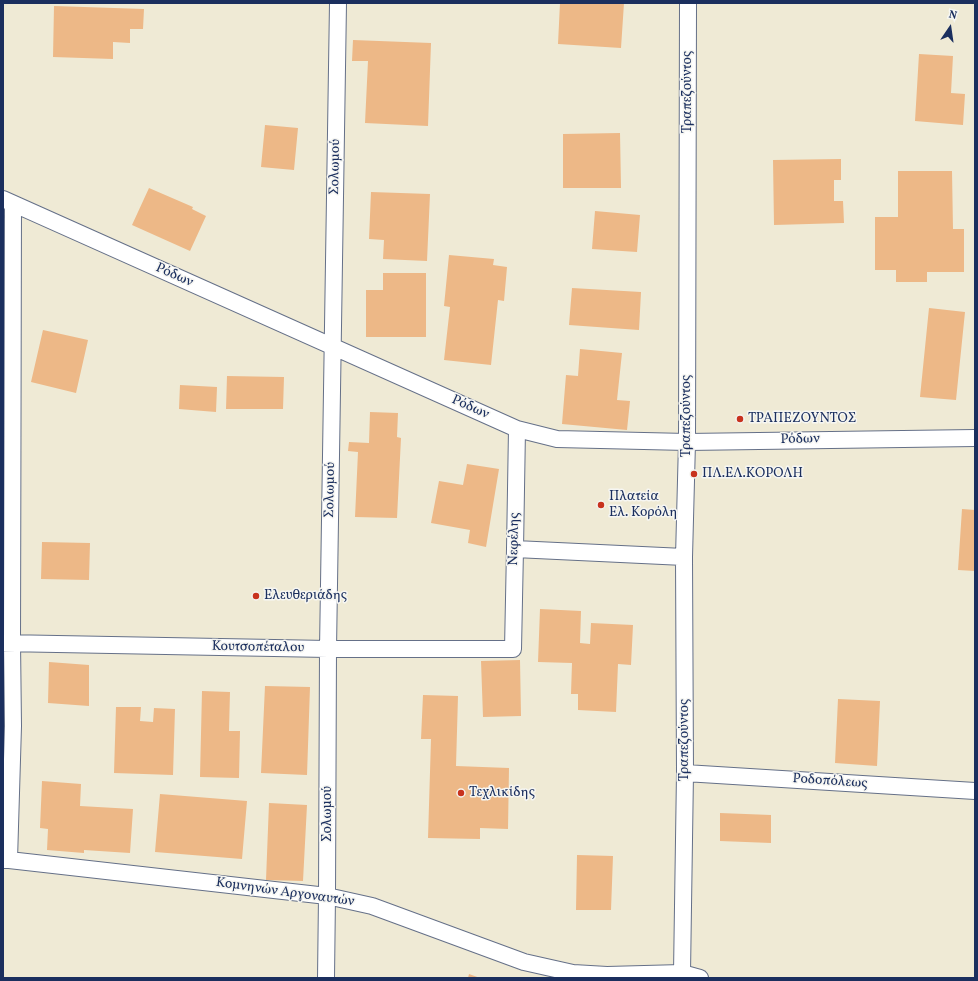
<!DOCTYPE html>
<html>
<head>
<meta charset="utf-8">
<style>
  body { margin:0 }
  #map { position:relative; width:978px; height:981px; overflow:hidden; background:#efead5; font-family:Vollkorn,serif }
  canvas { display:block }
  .frame { position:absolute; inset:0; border:4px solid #1b2f5e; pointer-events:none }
  .north { position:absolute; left:930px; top:8px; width:40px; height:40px; -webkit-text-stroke:3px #f6f6f2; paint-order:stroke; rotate:13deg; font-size:11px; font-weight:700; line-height:16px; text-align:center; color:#1b2f5e }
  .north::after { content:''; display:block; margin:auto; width:14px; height:18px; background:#1b2f5e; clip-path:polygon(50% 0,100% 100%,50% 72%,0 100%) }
</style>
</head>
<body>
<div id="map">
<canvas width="978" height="981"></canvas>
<div class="frame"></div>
<div class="north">N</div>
</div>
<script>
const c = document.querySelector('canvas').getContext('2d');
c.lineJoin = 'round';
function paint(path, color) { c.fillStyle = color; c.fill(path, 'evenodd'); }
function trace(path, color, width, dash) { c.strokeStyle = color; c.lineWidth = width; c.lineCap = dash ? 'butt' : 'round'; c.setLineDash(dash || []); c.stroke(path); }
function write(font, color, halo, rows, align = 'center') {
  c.font = font + ' Vollkorn,serif'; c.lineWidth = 3; c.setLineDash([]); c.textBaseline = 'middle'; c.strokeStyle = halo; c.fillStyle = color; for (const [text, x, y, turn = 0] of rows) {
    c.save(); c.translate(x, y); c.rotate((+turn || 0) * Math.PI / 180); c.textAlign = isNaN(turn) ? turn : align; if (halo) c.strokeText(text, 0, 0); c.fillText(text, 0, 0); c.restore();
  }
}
const building = new Path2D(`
  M 560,3 L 624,3 L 621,48 L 558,44 Z
  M 54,6 L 144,9 L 143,29 L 130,29 L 130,43 L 113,42 L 113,59 L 53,57 Z
  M 353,40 L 431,43 L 428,126 L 365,123 L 368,61 L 352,61 Z
  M 919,54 L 953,56 L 951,93 L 965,94 L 963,125 L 915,121 Z
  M 265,125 L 298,128 L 294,170 L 261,167 Z
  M 620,133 L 621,188 L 563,188 L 563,134 Z
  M 841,159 L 841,180 L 834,180 L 834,201 L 843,201 L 844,223 L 774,225 L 773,160 Z
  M 898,171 L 952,171 L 953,229 L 964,229 L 964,272 L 927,272 L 927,282 L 896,282 L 896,270 L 875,270 L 875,217 L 898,217 Z
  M 149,188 L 193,207 L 192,209 L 206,216 L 190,251 L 132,225 Z
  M 371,192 L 430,194 L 427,261 L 383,259 L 384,240 L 369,239 Z
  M 595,211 L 640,215 L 637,252 L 592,249 Z
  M 449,255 L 494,259 L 493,265 L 507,267 L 504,301 L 498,300 L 491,365 L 444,360 L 450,307 L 444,306 Z
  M 383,273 L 426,273 L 426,337 L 366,337 L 366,290 L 383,290 Z
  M 572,288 L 641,292 L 639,330 L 569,325 Z
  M 929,308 L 965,312 L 956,400 L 920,397 Z
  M 43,330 L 88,340 L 76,393 L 31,382 Z
  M 580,349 L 622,353 L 617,400 L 630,401 L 627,430 L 562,424 L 566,375 L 578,376 Z
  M 227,376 L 284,377 L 283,409 L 226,409 Z
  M 180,385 L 217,387 L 216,412 L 179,409 Z
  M 370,412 L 398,413 L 397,437 L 401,438 L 397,518 L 355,517 L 358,452 L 348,451 L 349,442 L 369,443 Z
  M 467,464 L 499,469 L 486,547 L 468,543 L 470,530 L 431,523 L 439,481 L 463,485 Z
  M 962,509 L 975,510 L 975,571 L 958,570 Z
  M 42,542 L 90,543 L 89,580 L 41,579 Z
  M 540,609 L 581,611 L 580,643 L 590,644 L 591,623 L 633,625 L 631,665 L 618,664 L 616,712 L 578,710 L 578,694 L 571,694 L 572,663 L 538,662 Z
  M 520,660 L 521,716 L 483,717 L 481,661 Z
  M 49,662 L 89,665 L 89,706 L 48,703 Z
  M 265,686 L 310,687 L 307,775 L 261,773 Z
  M 202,691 L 230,692 L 229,731 L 240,731 L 239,778 L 200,777 Z
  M 423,695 L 458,696 L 456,766 L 509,768 L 508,829 L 480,828 L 480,839 L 428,838 L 431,739 L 421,739 Z
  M 838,699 L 880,701 L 877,766 L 835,763 Z
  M 116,707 L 141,707 L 140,721 L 153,722 L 154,708 L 175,709 L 173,775 L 114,773 Z
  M 42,781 L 81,784 L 80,806 L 133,809 L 130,853 L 84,850 L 84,853 L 47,850 L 48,829 L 40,828 Z
  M 160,794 L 247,801 L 242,859 L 155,852 Z
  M 269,803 L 307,805 L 303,881 L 266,880 Z
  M 720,813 L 771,815 L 771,843 L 720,841 Z
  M 577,855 L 613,856 L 611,910 L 576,910 Z
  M 469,974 L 480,978 L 468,978 Z`);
const street = new Path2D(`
  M 3,199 L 517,429 L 557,439 L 687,442 L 975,438
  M 515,549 L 684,557
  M 3,643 L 328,649 L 513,649 L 515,549 L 517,429
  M 685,773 L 975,791
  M 3,860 L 9,860 L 327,896 L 372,906 L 524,962 L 573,973 L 607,975 L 682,973 L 700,978
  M 9,860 L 13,726 L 12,642 L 13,204
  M 682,973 L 685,773 L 684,557 L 687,442 L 688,3
  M 326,978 L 327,896 L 328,649 L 338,3`);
const markers = [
  [740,419,4,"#c8321e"],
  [694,474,4,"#c8321e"],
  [601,505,4,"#c8321e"],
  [256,596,4,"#c8321e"],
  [461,793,4,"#c8321e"]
];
const streetNames = [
  ["Τραπεζούντος",688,92,-90],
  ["Σολωμού",336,167,-89],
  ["Ρόδων",174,276,24],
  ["Ρόδων",470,408,24],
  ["Τραπεζούντος",687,416,-90],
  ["Ρόδων",800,440,-1],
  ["Σολωμού",331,490,-89],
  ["Νεφέλης",515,539,-89],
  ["Κουτσοπέταλου",258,648,1],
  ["Τραπεζούντος",685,740,-90],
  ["Ροδοπόλεως",830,782,4],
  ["Σολωμού",328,814,-90],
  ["Κομνηνών Αργοναυτών",285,893,8]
];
const poiNames = [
  ["ΤΡΑΠΕΖΟΥΝΤΟΣ",748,419],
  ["ΠΛ.ΕΛ.ΚΟΡΟΛΗ",702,474],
  ["Πλατεία",609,497],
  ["Ελ. Κορόλη",609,513],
  ["Ελευθεριάδης",264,596],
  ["Τεχλικίδης",469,793]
];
paint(building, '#edb887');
trace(street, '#657088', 18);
trace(street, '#fff', 16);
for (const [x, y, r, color] of markers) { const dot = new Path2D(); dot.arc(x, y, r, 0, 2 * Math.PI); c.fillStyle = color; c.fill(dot); trace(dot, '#f6f6f2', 1.5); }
write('14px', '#1b2f5e', '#f6f6f2', streetNames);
write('14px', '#1b2f5e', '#f6f6f2', poiNames, 'left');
</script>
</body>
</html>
